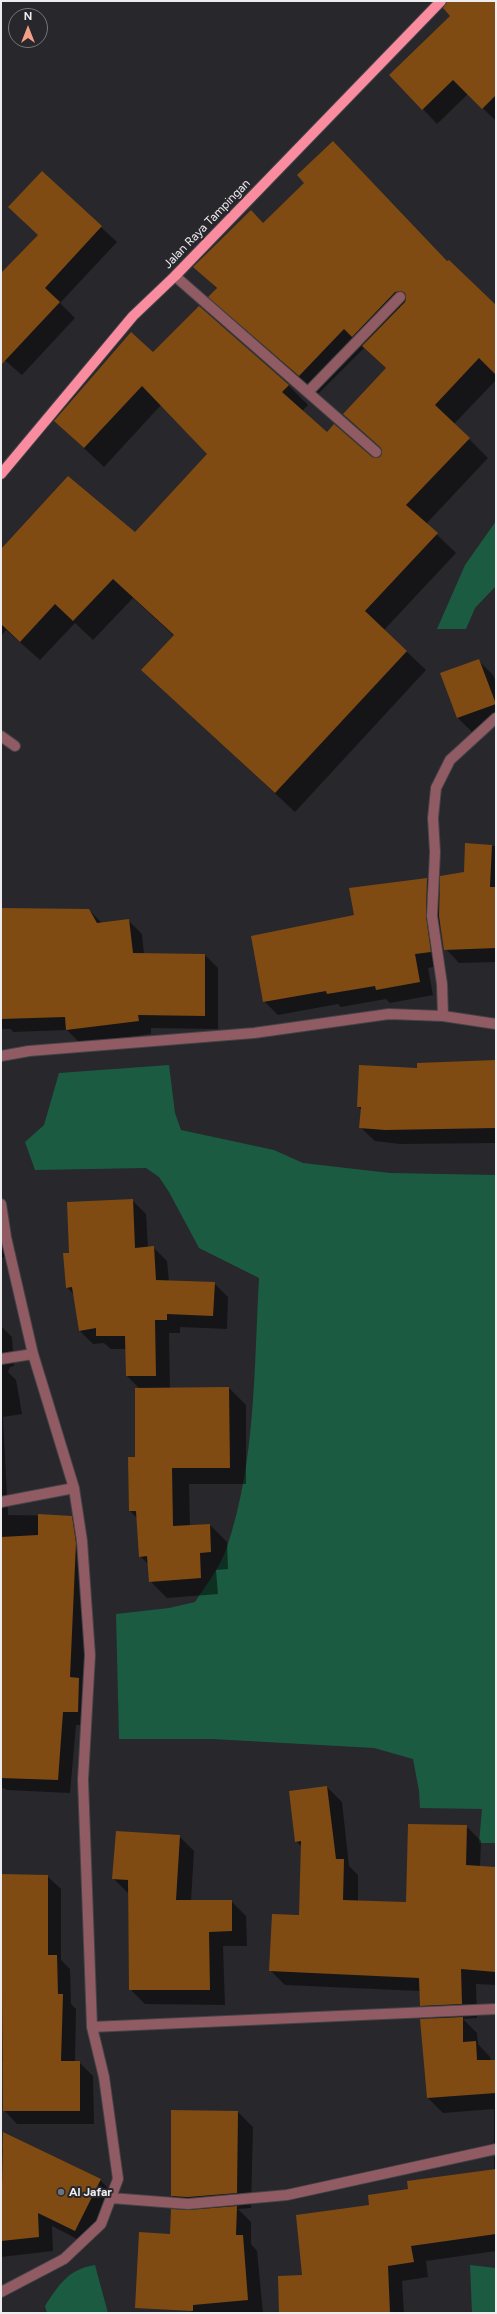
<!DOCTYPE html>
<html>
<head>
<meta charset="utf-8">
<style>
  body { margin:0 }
  #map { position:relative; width:497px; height:2314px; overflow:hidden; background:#28272c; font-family:Figtree,sans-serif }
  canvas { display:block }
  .frame { position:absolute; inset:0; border:2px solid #ededf0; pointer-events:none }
  .north { position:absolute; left:8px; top:8px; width:40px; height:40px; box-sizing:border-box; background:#28272c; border:1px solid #77767a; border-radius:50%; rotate:0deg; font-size:11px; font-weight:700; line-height:16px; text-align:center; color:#ededf0 }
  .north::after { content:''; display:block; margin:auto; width:14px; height:18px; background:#f49e88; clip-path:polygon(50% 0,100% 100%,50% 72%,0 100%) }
</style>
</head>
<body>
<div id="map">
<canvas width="497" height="2314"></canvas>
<div class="frame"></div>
<div class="north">N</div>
</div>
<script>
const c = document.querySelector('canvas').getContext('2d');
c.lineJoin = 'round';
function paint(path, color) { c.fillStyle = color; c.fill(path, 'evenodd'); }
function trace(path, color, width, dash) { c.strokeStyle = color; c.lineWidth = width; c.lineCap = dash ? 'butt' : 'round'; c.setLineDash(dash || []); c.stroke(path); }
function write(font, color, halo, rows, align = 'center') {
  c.font = font + ' Figtree,sans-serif'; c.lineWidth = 4; c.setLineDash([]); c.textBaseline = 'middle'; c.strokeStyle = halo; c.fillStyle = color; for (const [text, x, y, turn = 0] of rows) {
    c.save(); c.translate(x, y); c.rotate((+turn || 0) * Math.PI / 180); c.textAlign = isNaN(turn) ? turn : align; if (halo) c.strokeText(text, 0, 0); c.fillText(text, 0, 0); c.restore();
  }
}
const forest = new Path2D(`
  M 496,521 L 496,586 L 475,608 L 466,629 L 437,629 L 465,565 Z
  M 169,1065 L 175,1113 L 181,1130 L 274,1150 L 303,1163 L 390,1173 L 496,1175 L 496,1843 L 479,1843 L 482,1809 L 420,1808 L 419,1791 L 413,1759 L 374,1748 L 212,1739 L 119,1739 L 116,1614 L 169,1608 L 195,1602 C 206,1585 221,1566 227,1547 C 256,1461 254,1367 259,1278 L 199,1248 L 169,1192 L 159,1177 L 146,1168 L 35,1170 L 25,1142 L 44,1125 L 59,1073 Z
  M 95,2265 L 108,2313 L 47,2313 L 45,2306 C 59,2285 68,2269 95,2265 Z
  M 470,2265 L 496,2268 L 496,2313 L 472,2313 Z`);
const shadow = new Path2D(`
  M 450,1 L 496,1 L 496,121 L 468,94 L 437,124 L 423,109 L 452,16 Z
  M 42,173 L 117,242 L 60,303 L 75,318 L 22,375 L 1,357 L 1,275 L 39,235 Z
  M 264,224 L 448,262 L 496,306 L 496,380 L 454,424 L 488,458 L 426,524 L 456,553 L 384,630 L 426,670 L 295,812 L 142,670 L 174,636 L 133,598 L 93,640 L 75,623 L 40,660 L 6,630 L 1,636 L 1,551 L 135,534 L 208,454 L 161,405 L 104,467 L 55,421 L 153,353 L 199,307 L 289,386 L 308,405 L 302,411 L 327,434 L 375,459 L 381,457 L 383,450 L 344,414 L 387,369 L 364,348 L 318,394 L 210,297 L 217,289 L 195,267 Z
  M 478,660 L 493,675 L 496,682 L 496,724 L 473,733 L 458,718 L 441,674 Z
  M 466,844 L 496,846 L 496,962 L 459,963 L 446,949 L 439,919 L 444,965 L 428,968 L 433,995 L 390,1003 L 386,999 L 341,1007 L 338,1004 L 278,1015 L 264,1001 L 355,916 L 427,879 L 441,893 L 465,873 Z
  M 1,909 L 89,910 L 103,924 L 128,920 L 142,934 L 144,954 L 205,955 L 218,968 L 218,1029 L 151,1028 L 151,1034 L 80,1043 L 67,1030 L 13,1032 L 11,1029 L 1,1029 Z
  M 496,1061 L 496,1143 L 400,1144 L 375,1141 L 360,1127 L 362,1110 L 358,1107 L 418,1069 Z
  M 132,1200 L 146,1214 L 148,1248 L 153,1247 L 167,1261 L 169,1282 L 214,1283 L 228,1297 L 227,1329 L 180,1327 L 180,1333 L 169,1333 L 170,1388 L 229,1388 L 246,1405 L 246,1484 L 189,1484 L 190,1526 L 210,1525 L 227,1542 L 228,1569 L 216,1570 L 218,1594 L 167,1598 L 150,1581 L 149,1565 L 140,1556 L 138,1519 L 130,1511 L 136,1458 L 140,1389 L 127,1376 L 126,1349 L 111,1349 L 104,1343 L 93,1344 L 79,1330 L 74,1295 L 67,1287 L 70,1254 Z
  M 1,1216 L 3,1218 L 5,1257 L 1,1258 Z
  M 1,1326 L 12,1337 L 14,1366 L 10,1367 L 8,1372 L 16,1380 L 22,1414 L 3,1417 L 8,1515 L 71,1516 L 85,1530 L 89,1557 L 83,1683 L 92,1692 L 91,1725 L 76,1725 L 70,1793 L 7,1790 L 1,1787 Z
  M 327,1787 L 342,1802 L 349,1866 L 358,1875 L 358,1901 L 407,1903 L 466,1826 L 481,1841 L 480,1867 L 496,1868 L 496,1985 L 476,1984 L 477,2018 L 463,2019 L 477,2033 L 478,2044 L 490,2057 L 491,2061 L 496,2061 L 496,2145 L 494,2143 L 494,2109 L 443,2113 L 428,2098 L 422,2020 L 434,2019 L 421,2005 L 420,1991 L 285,1985 L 270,1970 L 300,1916 L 302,1847 L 296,1841 Z
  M 179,1836 L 194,1851 L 191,1901 L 231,1901 L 246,1916 L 247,1946 L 223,1946 L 225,2005 L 145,2004 L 130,1989 L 128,1893 L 113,1878 Z
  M 1,1875 L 47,1876 L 61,1889 L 61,1960 L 70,1969 L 71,2004 L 76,2009 L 75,2062 L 79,2062 L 93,2076 L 94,2124 L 17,2124 L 4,2110 L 3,2062 L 1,2062 Z
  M 238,2112 L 253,2127 L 251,2208 L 238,2209 L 251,2222 L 251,2244 L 257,2251 L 263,2313 L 193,2313 L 185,2306 L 187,2211 L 172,2196 Z
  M 4,2148 L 100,2180 L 114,2194 L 91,2241 L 81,2241 L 52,2226 L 53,2251 L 1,2257 L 1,2149 Z
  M 496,2156 L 496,2251 L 426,2261 L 428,2277 L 402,2281 L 404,2313 L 280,2313 L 303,2276 L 370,2205 L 409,2189 L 494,2170 L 494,2157 Z`);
const building = new Path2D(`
  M 447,1 L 496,1 L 496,95 L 482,109 L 453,80 L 422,110 L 389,75 L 450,16 L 443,8 Z
  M 333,141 L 447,261 L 449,260 L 496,305 L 496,375 L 479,358 L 435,405 L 470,438 L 406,505 L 438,533 L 365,611 L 407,651 L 275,793 L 141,670 L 174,635 L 113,579 L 73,621 L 55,604 L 20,642 L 1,624 L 1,549 L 68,476 L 135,532 L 207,454 L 142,386 L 84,448 L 54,421 L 131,332 L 153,352 L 199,306 L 289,385 L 282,392 L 327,432 L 334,424 L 372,457 L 378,458 L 381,456 L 382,450 L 380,447 L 343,414 L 386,368 L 362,346 L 405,302 L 406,298 L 405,293 L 401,291 L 395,292 L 352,337 L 344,329 L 299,376 L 208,297 L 217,288 L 193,267 L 251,210 L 263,223 L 304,183 L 297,175 Z
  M 42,171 L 102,226 L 45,288 L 60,302 L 1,365 L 1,273 L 38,235 L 8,207 Z
  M 479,659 L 496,704 L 457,718 L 440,673 Z
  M 465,843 L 492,845 L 490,887 L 496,887 L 496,948 L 444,950 L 439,916 L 440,876 L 464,872 Z
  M 427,878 L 426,916 L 431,952 L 415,954 L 420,982 L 376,990 L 375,986 L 327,994 L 326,991 L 263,1002 L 251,936 L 354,915 L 349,888 Z
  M 1,908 L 89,909 L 97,923 L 129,919 L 133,953 L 205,954 L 205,1016 L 138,1015 L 139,1021 L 66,1030 L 65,1017 L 1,1019 Z
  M 496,1060 L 496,1128 L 385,1130 L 359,1128 L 361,1107 L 357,1107 L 359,1065 L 417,1068 L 417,1063 Z
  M 133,1199 L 135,1248 L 154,1246 L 156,1280 L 215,1282 L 213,1316 L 167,1314 L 167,1320 L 155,1320 L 156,1376 L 126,1376 L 125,1336 L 96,1336 L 96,1328 L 79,1331 L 72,1287 L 66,1288 L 63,1253 L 69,1253 L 67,1202 Z
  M 229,1387 L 230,1468 L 172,1468 L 173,1526 L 210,1524 L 211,1552 L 200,1553 L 201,1578 L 149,1582 L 147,1556 L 139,1557 L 136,1511 L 129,1511 L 128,1457 L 135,1457 L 135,1388 Z
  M 38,1514 L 72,1516 L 76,1543 L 70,1677 L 79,1678 L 78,1712 L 63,1712 L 58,1780 L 1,1778 L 1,1537 L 38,1535 Z
  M 327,1786 L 336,1859 L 344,1859 L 343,1900 L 406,1902 L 408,1824 L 467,1825 L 466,1865 L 496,1867 L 496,1972 L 461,1969 L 462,2004 L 420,2006 L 419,1978 L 269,1971 L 272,1914 L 299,1915 L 301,1841 L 295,1842 L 289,1791 Z
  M 116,1831 L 180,1835 L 176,1900 L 232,1900 L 232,1931 L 209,1932 L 210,1990 L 129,1990 L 128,1880 L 112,1879 Z
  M 1,1874 L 48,1875 L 48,1955 L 57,1955 L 58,1994 L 63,1994 L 61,2061 L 80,2061 L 80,2111 L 3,2111 Z
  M 463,2017 L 463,2042 L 476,2041 L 477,2060 L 496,2060 L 496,2093 L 427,2098 L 420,2019 Z
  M 171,2110 L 238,2111 L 237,2193 L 188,2197 L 171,2196 Z
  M 3,2132 L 101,2179 L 75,2231 L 38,2213 L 39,2237 L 1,2241 Z
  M 496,2169 L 496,2234 L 411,2246 L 414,2262 L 388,2266 L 390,2313 L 279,2313 L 278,2276 L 302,2275 L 296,2215 L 369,2205 L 368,2195 L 408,2189 L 407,2181 Z
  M 237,2206 L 236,2235 L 243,2235 L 248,2300 L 193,2305 L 193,2311 L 135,2308 L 139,2232 L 170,2234 L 171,2209 L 188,2210 Z`);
const minor = new Path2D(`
  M 175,276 L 376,452
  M 308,392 L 400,297
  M 1,736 L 15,746
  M 443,1016 L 442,984 L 432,916 L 435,852 L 433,818 L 436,788 L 450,760 L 496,718
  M 1,1056 L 29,1051 L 254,1033 L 389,1014 L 443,1016 L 496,1024
  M 1,1204 L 6,1237 L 33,1354 L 74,1488 L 82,1541 L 90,1655 L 83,1780 L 92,2027 L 104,2077 L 118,2179 L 101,2224 L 64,2259 L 1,2292
  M 1,1359 L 33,1354
  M 1,1502 L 74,1488
  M 92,2027 L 496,2009
  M 111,2198 L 188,2204 L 287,2195 L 496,2149`);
const major = new Path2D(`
  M 1,474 L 133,316 L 175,276 L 441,1`);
const markers = [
  [61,2192,4,"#6b7280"]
];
const streetNames = [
  ["Jalan Raya Tampingan",207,224,-46]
];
const poiNames = [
  ["Al Jafar",69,2192]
];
paint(forest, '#1b5b41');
paint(shadow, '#0007');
paint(building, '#7f4b12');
trace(minor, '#444347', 12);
trace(major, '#444347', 12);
trace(minor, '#915b63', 10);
trace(major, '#f98c9e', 10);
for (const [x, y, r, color] of markers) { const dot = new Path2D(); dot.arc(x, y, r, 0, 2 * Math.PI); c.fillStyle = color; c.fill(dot); trace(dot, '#28272c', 1.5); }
write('12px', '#ededf0', '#28272c', streetNames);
write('bold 12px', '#ededf0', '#28272c', poiNames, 'left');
</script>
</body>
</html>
